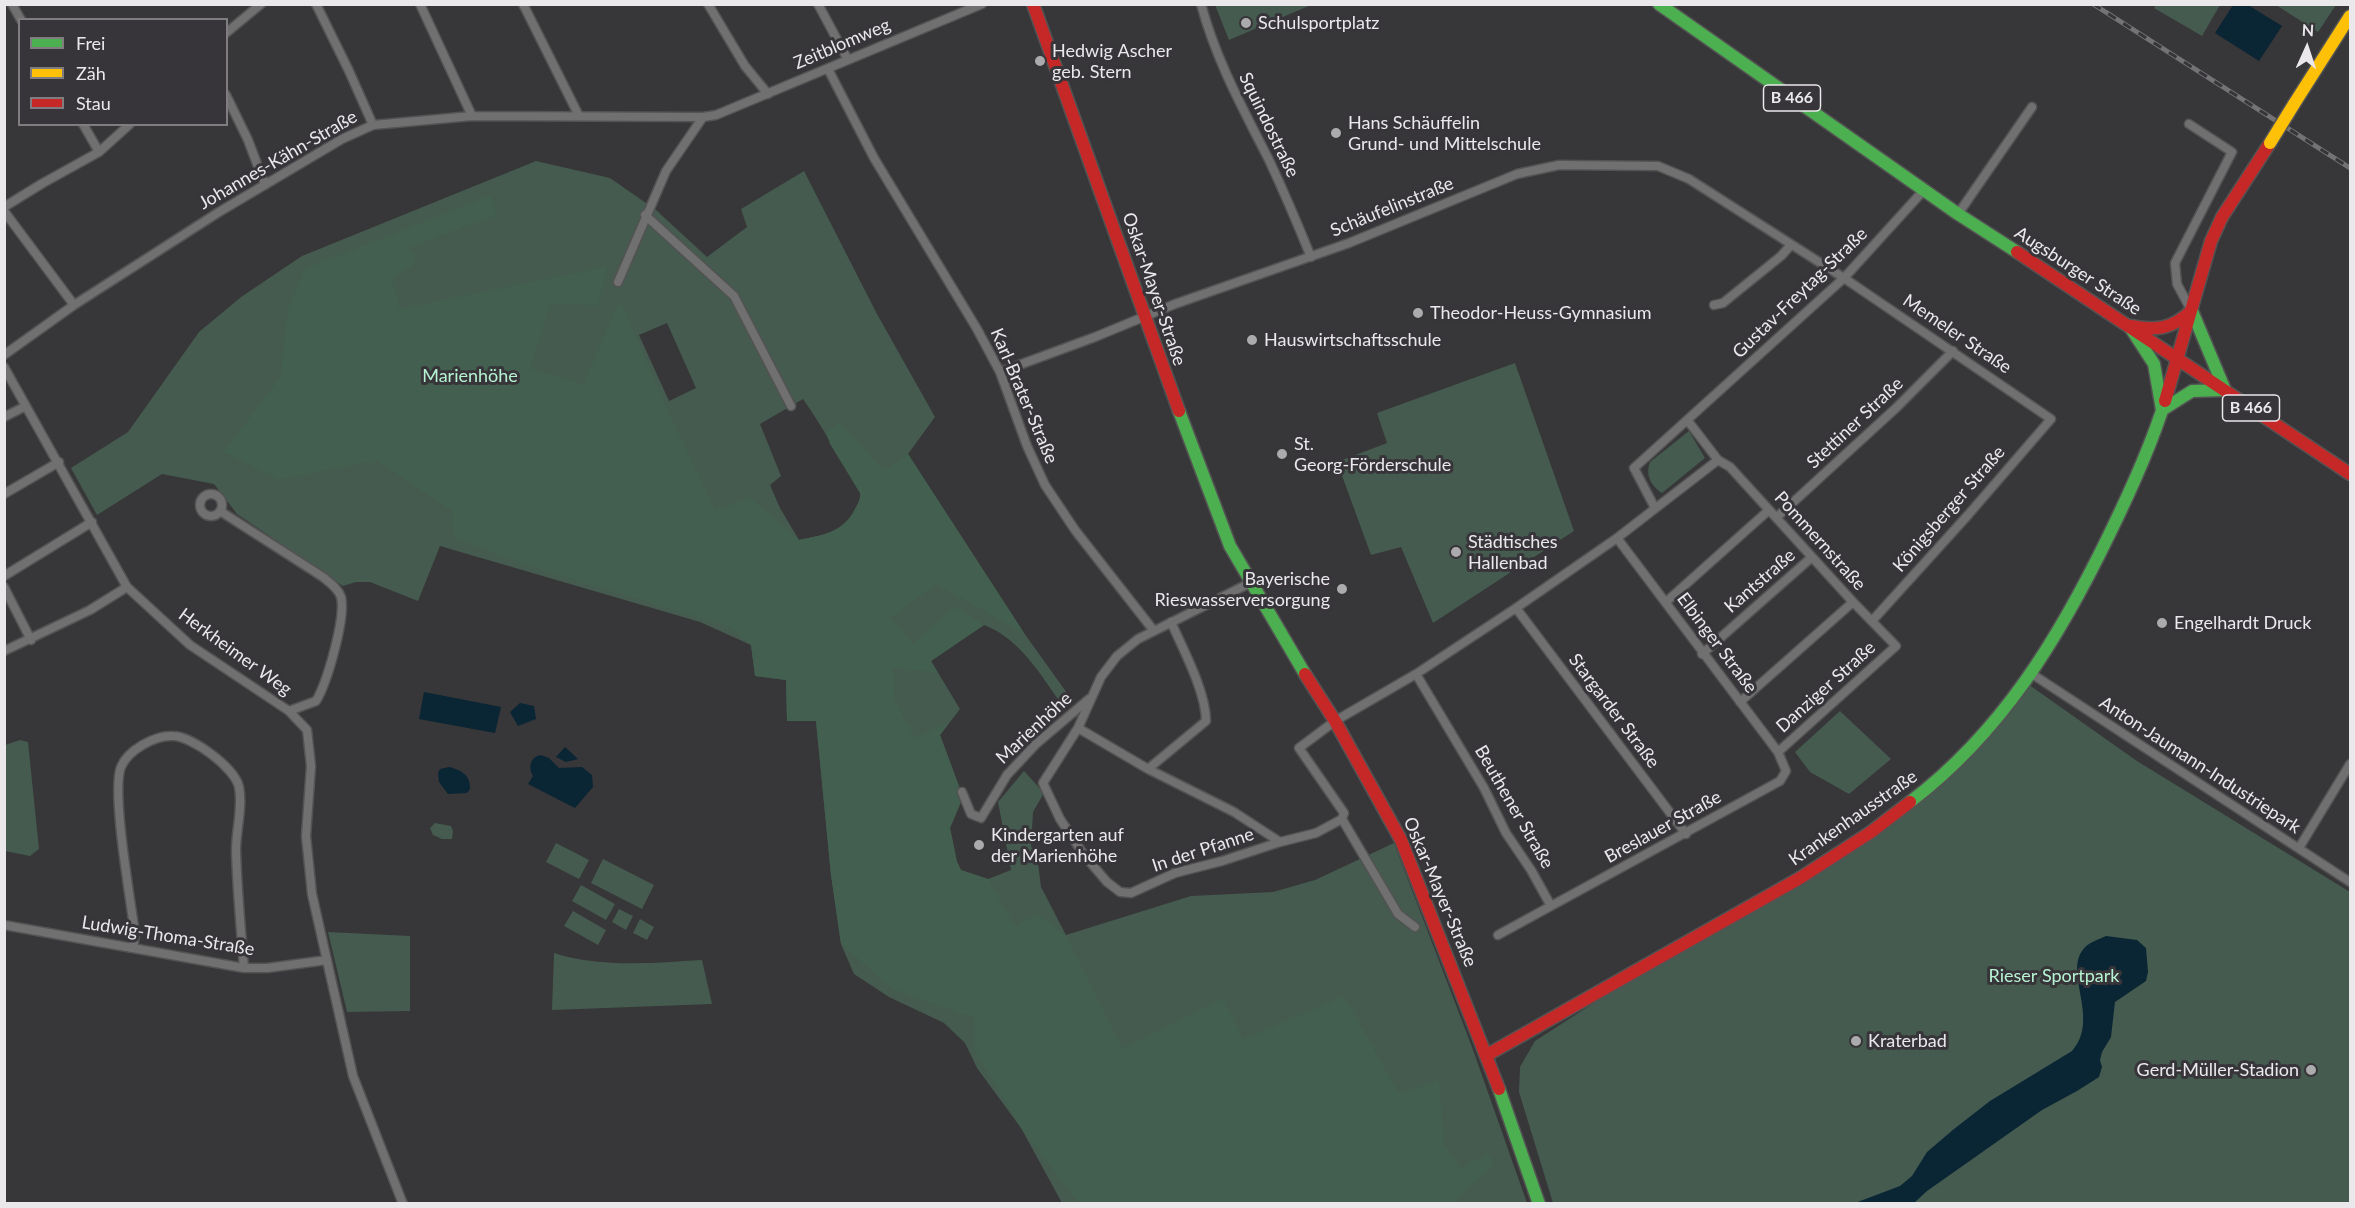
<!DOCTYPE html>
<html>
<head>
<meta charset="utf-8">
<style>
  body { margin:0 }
  #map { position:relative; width:2355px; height:1208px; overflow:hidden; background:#373638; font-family:Lato,sans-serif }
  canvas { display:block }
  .frame { position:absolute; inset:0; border:6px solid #eae8eb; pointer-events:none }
  .legend { position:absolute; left:18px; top:18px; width:210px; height:108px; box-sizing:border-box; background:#373539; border:2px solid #7f7d80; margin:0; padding:8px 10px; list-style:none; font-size:18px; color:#eae8eb }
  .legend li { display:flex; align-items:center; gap:12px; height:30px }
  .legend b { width:30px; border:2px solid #7f7d80 }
  .north { position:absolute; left:2277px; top:18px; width:60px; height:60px; -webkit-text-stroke:4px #373539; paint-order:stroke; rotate:3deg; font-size:16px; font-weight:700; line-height:24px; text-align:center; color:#eae8eb }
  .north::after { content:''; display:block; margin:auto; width:21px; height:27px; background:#eae8eb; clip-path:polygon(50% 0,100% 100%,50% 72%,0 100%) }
</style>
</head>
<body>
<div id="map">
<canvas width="2355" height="1208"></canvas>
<div class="frame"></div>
<ul class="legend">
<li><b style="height:8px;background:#4caf50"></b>Frei</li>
<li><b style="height:8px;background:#ffc107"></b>Zäh</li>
<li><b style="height:8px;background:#c62828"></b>Stau</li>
</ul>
<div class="north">N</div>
</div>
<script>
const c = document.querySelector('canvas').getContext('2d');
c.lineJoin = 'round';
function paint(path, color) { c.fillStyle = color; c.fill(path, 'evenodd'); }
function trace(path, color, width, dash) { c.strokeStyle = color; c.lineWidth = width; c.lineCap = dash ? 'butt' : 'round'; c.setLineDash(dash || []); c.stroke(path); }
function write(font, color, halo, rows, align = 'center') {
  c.font = font + ' Lato,sans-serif'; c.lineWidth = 6; c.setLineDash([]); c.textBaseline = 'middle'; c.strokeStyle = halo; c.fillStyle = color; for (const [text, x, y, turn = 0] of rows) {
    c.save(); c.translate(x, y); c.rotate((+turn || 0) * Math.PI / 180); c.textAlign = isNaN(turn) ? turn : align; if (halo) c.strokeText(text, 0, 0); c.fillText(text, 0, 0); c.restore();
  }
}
const green = new Path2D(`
  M 1311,5 L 1229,40 L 1215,5 L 1311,4 Z
  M 2156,5 L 2156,4 L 2220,5 L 2202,36 L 2154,8 Z
  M 2276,5 L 2336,5 L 2318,32 Z
  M 536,161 L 610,178 L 656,210 L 707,257 L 747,227 L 741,209 L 804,171 L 877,314 L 935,417 L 908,454 L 1024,633 L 1072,700 L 1064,708 C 1042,677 1021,639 984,625 L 931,661 L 960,709 L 940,735 L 963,797 L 950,828 L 957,862 L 961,870 L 988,879 L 1011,870 L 998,802 L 1024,771 L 1044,793 L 1033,812 L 1031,846 L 1038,863 L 1041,887 L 1066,935 L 1191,896 L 1273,892 L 1315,880 L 1394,843 L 1472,1047 L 1527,1203 L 1062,1203 L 1021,1128 L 977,1068 L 965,1043 L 944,1023 L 889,997 L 854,974 L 841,944 L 831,875 L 816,721 L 787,721 L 786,680 L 755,676 L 751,645 L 700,622 L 440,546 L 418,601 L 370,582 L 356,582 L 343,586 L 237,514 L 214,484 L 162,474 L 97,515 L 71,468 L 128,432 L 199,332 L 241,297 L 302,256 ZM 667,323 L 696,388 L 669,401 L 639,335 ZM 803,399 C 824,429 841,461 860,493 C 861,500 857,505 854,511 C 842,533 822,535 799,540 L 780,508 L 770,485 L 781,476 L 760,424 Z
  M 1515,363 L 1574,531 L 1433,623 L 1401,547 L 1371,555 L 1337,462 L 1387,443 L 1377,413 Z
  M 1689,431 L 1705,458 L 1662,493 C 1651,486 1645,475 1650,462 Z
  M 2025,682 L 2137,761 L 2350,892 L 2350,1203 L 1553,1203 L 1519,1092 L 1520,1067 L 1535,1041 L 1934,783 Z
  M 1840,711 L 1891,759 L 1849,794 L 1810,772 L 1795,752 Z
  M 20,740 L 28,742 L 39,849 L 30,856 L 5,851 L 5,745 Z
  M 435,823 L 451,826 L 453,831 L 452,839 L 442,839 L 433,835 L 430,828 Z
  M 556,843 L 589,860 L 579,879 L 546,862 Z
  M 603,859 L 654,885 L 642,909 L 591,883 Z
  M 581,885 L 615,904 L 606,920 L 572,901 Z
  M 619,909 L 633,916 L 626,930 L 612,922 Z
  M 573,911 L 606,930 L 598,945 L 564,926 Z
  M 640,919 L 654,927 L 647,940 L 633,933 Z
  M 328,932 L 410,936 L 410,1011 L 347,1012 Z
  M 554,953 C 600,968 654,963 702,960 L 712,1004 L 552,1010 Z`);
const forest = new Path2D(`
  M 490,196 L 497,215 L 408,247 L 417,263 L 391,278 L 400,309 L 607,267 L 598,305 L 550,304 L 530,368 L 583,385 L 620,300 L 663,400 L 715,511 L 750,498 L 799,540 C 822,535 842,533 854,511 C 857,505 861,500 860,493 L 830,444 L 826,432 L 840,423 L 884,471 L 908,454 L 1024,633 L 936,584 L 890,618 L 913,644 L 955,607 L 984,625 L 931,661 L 938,673 L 893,667 L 894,699 L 915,738 L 949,723 L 940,735 L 963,797 L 950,828 L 957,862 L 961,870 L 988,879 L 1015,927 L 1037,914 L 1066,936 L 1123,1049 L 1223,999 L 1243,1040 L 1344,996 L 1399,1094 L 1439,1081 L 1444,1144 L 1460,1169 L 1488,1154 L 1494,1164 L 1452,1203 L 1079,1203 L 1021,1128 L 975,1050 L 975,1018 L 893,989 L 841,944 L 831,875 L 816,721 L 787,721 L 786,680 L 755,676 L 751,645 L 730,627 L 523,564 L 454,537 L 452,511 L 377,460 L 280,479 L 224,452 L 281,376 L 288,309 L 305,269 Z`);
const water = new Path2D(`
  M 2233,5 L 2248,5 L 2282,26 L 2259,61 L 2215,33 Z
  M 424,692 L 501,707 L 495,733 L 419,719 Z
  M 520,703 L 534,706 L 536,719 L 518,726 L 510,712 Z
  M 565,747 L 578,759 L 566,762 L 556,757 Z
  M 541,755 L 549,758 L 559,768 L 582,767 L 592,775 L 593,787 L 575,808 L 528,784 L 533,776 C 528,767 530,757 541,755 Z
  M 449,767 C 461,770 471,775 470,789 L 467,793 L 448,794 L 439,782 L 438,773 L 440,769 Z
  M 2106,936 L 2137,940 L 2146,948 L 2148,972 L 2146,981 L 2115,1002 L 2111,1037 L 2102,1052 L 2100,1060 L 2102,1067 L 2099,1077 L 2077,1091 L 2042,1110 L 1927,1191 L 1914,1203 L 1855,1203 L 1900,1186 L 1912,1176 L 1927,1152 L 1954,1129 L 1990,1101 L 2072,1051 C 2100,1020 2065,975 2082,951 C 2087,943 2097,940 2106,936 Z`);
const street = new Path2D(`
  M 12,4 L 21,20
  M 316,4 L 349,71 L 373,125
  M 420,4 L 472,116
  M 523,4 L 579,116
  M 708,4 L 745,66 L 768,94
  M 818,4 L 848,60
  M 1201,4 C 1216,60 1243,109 1269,160 C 1284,192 1298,225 1311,257
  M 226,33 L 261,4
  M 828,69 L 874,158 L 977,329 L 1000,372 L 1027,446 L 1045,485 L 1075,530 L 1154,631
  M 226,95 L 248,140 L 265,185
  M 83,124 L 99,152
  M 2189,124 L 2232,152 L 2175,263 L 2177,284 L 2191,310
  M 4,207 L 43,183 L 99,152 L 130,124
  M 4,211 L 74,305
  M 1958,214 L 2032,107
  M 645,215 L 734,296 L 791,406
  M 618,282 L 666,171 L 703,117
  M 1714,305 L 1723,303 L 1781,256 L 1791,245
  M 4,355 L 74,305 L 219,212 L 342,139 L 373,125 L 472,116 L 703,117 L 716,115 L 982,4
  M 4,367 L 127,587 L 190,645 L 289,711 L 307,730 L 311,766 L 306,836 L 312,894 L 353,1076 L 403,1204
  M 1000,372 L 1095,337 L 1175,304 L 1349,243 L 1517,174 L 1559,165 L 1658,166 L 1689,179 L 1844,278 L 2051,419 L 1968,515 L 1872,621
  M 4,417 L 26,406
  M 1718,460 L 1730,467 L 1853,602 L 1896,646 L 1778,752
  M200 505a11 11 0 1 1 22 0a11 11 0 1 1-22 0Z
  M 4,494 L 59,462
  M 1655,508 L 1634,468 L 1844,278 L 1924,190
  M 220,511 L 323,577 C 330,583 338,588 341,597 C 346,618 327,683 316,701 L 289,711
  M 1777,517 L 1896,408 L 1953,351
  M 4,576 L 92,522
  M 1250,583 L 1138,639 L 1117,656 L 1101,677 L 1078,728 L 1043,783 L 1060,819 L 1084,855 L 1107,882 L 1120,892 L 1131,893 L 1175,873 L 1222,861 L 1280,842 L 1316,833 L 1342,819 L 1344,813 L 1299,748 L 1335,721 L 1416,674 L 1516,608 L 1617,538 L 1718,460 L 1688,421
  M 4,587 L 31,640
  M 1666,602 L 1769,510
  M 1516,608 L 1686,834
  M 4,651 L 90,610 L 127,587
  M 1702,654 L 1812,557
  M 1416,674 L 1484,788 L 1506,833 L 1531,870 L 1551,906 L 1498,935
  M 2032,674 L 2350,882
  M 1740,702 L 1853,602
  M 1078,728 L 1148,769 L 1234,812 L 1280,842
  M 1148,769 L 1206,721 C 1206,692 1183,649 1171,622
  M 962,792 L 971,814 L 981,818 L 1007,775 L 1036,744 L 1089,699
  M 1342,819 L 1398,914 L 1415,927
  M 2299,848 L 2350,764
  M 1551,906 L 1780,781 L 1786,771 L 1778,752 L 1617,538
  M 4,925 L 244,968 L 267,968 L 327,960
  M 133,948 L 135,934 C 131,902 111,791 121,767 C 128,750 155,735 173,736 C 192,736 235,768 239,787 C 243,807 236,830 236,850 C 237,890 241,929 244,968`);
const fast = new Path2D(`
  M 1659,4 L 1958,214 L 2017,252
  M 2130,327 L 2154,364 L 2162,410 L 2192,391 L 2225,390 L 2192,311
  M 1179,411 L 1230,546 L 1305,674
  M 1910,802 C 2002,732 2059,638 2109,535 C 2130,492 2151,447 2165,401
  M 1499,1089 L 1539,1204`);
const slow = new Path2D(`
  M 2294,104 L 2350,16`);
const jam = new Path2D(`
  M 1033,4 L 1179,411
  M 2017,252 L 2350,474
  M 2131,326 C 2156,331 2172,329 2191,311
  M 2165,401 L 2211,241 L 2222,217 L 2270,143
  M 1305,674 L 1335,721 L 1401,840 L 1499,1089
  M 1487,1055 L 1800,878 L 1871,832 L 1910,802`);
const rail = new Path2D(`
  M 2093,4 L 2350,168`);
const slowBridge = new Path2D(`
  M 2270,143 L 2294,104`);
const markers = [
  [1246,23,6,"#abaaac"],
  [1040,61,6,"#abaaac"],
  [1336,133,6,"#abaaac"],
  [1418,313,6,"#abaaac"],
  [1252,340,6,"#abaaac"],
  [1282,454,6,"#abaaac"],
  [1456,552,6,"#abaaac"],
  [1342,589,6,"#abaaac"],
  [2162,623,6,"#abaaac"],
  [979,845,6,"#abaaac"],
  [1856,1041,6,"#abaaac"],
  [2311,1070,6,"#abaaac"]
];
const shields = [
  [1792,98,57],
  [2251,408,57]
];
const shieldNames = [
  ["B 466",1792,98],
  ["B 466",2251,408]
];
const poiNames = [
  ["Schulsportplatz",1258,23],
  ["Hedwig Ascher",1052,51],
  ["geb. Stern",1052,72],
  ["Hans Schäuffelin",1348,123],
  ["Grund- und Mittelschule",1348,144],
  ["Theodor-Heuss-Gymnasium",1430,313],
  ["Hauswirtschaftsschule",1264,340],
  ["St.",1294,444],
  ["Georg-Förderschule",1294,465],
  ["Städtisches",1468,542],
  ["Hallenbad",1468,563],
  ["Bayerische",1330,579,"right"],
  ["Rieswasserversorgung",1330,600,"right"],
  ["Engelhardt Druck",2174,623],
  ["Kindergarten auf",991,835],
  ["der Marienhöhe",991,856],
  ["Kraterbad",1868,1041],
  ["Gerd-Müller-Stadion",2299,1070,"right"]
];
const streetNames = [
  ["Zeitblomweg",842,44,-23],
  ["Squindostraße",1269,125,64],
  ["Johannes-Kähn-Straße",278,160,-30],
  ["Schäufelinstraße",1392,207,-22],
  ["Augsburger Straße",2078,271,33],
  ["Oskar-Mayer-Straße",1154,289,71],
  ["Gustav-Freytag-Straße",1800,293,-44],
  ["Memeler Straße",1957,334,34],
  ["Karl-Brater-Straße",1024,396,67],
  ["Stettiner Straße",1855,423,-43],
  ["Königsberger Straße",1949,509,-49],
  ["Pommernstraße",1820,541,48],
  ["Kantstraße",1760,581,-41],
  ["Elbinger Straße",1717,643,53],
  ["Herkheimer Weg",235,652,36],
  ["Danziger Straße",1826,687,-42],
  ["Stargarder Straße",1614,711,53],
  ["Marienhöhe",1034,728,-43],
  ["Anton-Jaumann-Industriepark",2200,765,33],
  ["Beuthener Straße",1514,807,60],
  ["Krankenhausstraße",1853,818,-35],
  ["Breslauer Straße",1663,827,-29],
  ["In der Pfanne",1203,850,-18],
  ["Oskar-Mayer-Straße",1440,892,67],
  ["Ludwig-Thoma-Straße",168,936,9]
];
const parkNames = [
  ["Marienhöhe",470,376],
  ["Rieser Sportpark",2054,976]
];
paint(green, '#455b4f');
paint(forest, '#425f4f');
paint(water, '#0a2534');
trace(street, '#535354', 11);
trace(fast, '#535354', 15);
trace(slow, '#535354', 15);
trace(jam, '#535354', 15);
trace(street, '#707071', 8);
trace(fast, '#4caf50', 12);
trace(slow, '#ffc107', 12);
trace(jam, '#c62828', 12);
trace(rail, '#737274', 5);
trace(rail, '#373539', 3, [9]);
trace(slowBridge, '#535354', 15, []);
trace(slowBridge, '#ffc107', 12);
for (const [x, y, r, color] of markers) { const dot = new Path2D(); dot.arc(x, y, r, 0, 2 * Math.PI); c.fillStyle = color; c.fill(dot); trace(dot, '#373539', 2); }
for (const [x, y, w] of shields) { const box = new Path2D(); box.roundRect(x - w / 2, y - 13, w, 26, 4.5); c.fillStyle = '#373539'; c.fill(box); trace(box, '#eae8eb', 1.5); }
write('bold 16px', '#eae8eb', null, shieldNames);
write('18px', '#eae8eb', '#373539', poiNames, 'left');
write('18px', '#eae8eb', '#373539', streetNames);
write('18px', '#b5f3d2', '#373539', parkNames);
</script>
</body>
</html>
